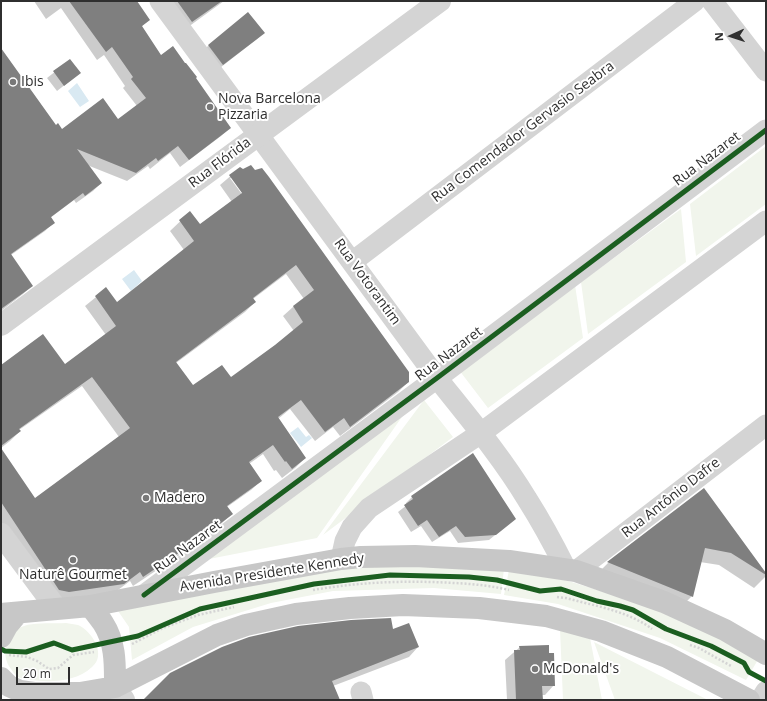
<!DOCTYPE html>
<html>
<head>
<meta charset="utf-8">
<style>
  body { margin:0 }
  #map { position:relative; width:767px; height:701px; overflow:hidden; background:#fff; font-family:"Open Sans",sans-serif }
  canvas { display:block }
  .frame { position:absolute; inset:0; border:2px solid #2f2f2f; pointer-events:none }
  .north { position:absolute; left:711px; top:16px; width:40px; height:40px; -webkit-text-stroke:3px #fff; paint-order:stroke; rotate:267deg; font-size:11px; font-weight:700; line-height:16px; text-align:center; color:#2f2f2f }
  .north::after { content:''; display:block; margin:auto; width:14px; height:18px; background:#2f2f2f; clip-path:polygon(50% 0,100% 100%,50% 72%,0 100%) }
  .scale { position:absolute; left:16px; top:667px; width:54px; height:18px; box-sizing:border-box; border:2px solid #2f2f2f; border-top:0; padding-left:5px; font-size:12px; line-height:14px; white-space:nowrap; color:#2f2f2f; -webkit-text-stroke:3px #fff; paint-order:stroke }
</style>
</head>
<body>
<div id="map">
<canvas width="767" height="701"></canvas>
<div class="frame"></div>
<div class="north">N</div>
<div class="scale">20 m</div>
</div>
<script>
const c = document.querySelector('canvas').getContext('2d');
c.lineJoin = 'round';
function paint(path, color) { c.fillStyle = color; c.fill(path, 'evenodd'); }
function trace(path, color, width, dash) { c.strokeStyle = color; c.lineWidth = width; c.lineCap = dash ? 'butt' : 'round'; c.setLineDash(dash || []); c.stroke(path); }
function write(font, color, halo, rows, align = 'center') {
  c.font = font + ' "Open Sans",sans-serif'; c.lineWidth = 4; c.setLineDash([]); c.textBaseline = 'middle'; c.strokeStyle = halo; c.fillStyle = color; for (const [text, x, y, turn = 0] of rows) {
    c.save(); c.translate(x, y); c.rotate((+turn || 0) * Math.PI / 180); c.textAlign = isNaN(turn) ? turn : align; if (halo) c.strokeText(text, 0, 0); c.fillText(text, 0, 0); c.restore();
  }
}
const green = new Path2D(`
  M 766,146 L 766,204 L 696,256 L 690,204 Z
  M 681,209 L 686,262 L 588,334 L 581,282 Z
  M 575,285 L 583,338 L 488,408 L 459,370 Z
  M 424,400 L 453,437 L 323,535 Z
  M 411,404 L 317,538 L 209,559 Z
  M 452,564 L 504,569 L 501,594 L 434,588 L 333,591 L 271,603 L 193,627 L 132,660 L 129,627 L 116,608 L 341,566 Z
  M 509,570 L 565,580 L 672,613 L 759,658 L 746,680 L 660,638 L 558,604 L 504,595 Z
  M 66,623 C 70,624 74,624 78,625 C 92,631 107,655 92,667 C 75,683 47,683 25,679 C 19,679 14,674 11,669 C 1,656 5,639 18,629 C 28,621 53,624 66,623 Z
  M 560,629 L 590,638 L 602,700 L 563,700 Z
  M 594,642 L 708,700 L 615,700 Z`);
const water = new Path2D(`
  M 77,83 L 89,101 L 80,107 L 68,91 Z
  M 134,270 L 142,281 L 131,291 L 122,279 Z
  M 298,427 L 306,437 L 309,435 L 312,438 L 301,447 L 290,433 Z`);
const shadow = new Path2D(`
  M 34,1 L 136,1 L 149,20 L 141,27 L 161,56 L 230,128 L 221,136 L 180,167 L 170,153 L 150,169 L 148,166 L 127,181 L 87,165 L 101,183 L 93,191 L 76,203 L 74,200 L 50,218 L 53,223 L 45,231 L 11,255 L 32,286 L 23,294 L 1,311 L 1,58 L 56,126 L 62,130 L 118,120 L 137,106 L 123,88 L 125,86 L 104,55 L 97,60 L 61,8 L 46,19 Z
  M 163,1 L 224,1 L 184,30 Z
  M 263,33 L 257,39 L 216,71 L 202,52 L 208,46 Z
  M 70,60 L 80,73 L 57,91 L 47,78 Z
  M 251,167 L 255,171 L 261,169 L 408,372 L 408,382 L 398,392 L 340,436 L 333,427 L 315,441 L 290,409 L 278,419 L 305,458 L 295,468 L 282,478 L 276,470 L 274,471 L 263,454 L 249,464 L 261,481 L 251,490 L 227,507 L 232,514 L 222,523 L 190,548 L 133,586 L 130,581 L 114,593 L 59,602 L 50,600 L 1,528 L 1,450 L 35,499 L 119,437 L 82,386 L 19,430 L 20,431 L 10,441 L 1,448 L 1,367 L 43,336 L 65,366 L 106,335 L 85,306 L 106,289 L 117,303 L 184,250 L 170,231 L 190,212 L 199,226 L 232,202 L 220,185 L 240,168 L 242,170 ZM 230,178 L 233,178 L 246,196 L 244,197 ZM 286,274 L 304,299 L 293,307 L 283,316 L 294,331 L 230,379 L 221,366 L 193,386 L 176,363 L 245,312 L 255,302 L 253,299 Z
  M 704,489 L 766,576 L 754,588 L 719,565 L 700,562 L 692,596 L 679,609 L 596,575 L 608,563 Z
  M 412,497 L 515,519 L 489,540 L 458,543 L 450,531 L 432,542 L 421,526 L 411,532 L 398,512 L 407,505 L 406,503 Z
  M 392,630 L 418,647 L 409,657 L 333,686 L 336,700 L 144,700 Z
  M 520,647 L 548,654 L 554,685 L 545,695 L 542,695 L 542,700 L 507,700 L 505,660 Z`);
const building = new Path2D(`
  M 69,1 L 137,1 L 150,20 L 142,26 L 161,55 L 173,46 L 185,63 L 186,63 L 197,77 L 196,78 L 231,128 L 189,160 L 178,146 L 158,161 L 156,158 L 136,173 L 77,149 L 102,183 L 85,196 L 83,193 L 51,217 L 55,223 L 11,254 L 33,286 L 1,309 L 1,48 L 56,125 L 58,123 L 62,129 L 103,98 L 118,119 L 146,98 L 131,79 L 133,77 L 112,47 L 106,52 Z
  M 177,1 L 222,1 L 192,22 Z
  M 248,12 L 265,33 L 223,65 L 208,45 Z
  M 70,59 L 81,73 L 64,86 L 53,71 Z
  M 251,165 L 255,170 L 262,168 L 269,177 L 409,372 L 409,382 L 350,427 L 344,418 L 325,432 L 301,400 L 278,417 L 306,458 L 292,469 L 286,461 L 285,462 L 273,445 L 249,462 L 262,481 L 227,506 L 233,514 L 201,538 L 143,577 L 140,572 L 124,584 L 69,592 L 59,590 L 1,502 L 1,448 L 35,498 L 130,428 L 92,377 L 19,429 L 21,431 L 1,446 L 1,365 L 43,334 L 65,364 L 116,326 L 95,296 L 106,287 L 117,302 L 194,241 L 179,220 L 190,211 L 200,224 L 242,193 L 229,175 L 240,167 L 243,169 ZM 296,265 L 314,290 L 293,306 L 303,322 L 275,345 L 231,377 L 222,365 L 193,385 L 176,362 L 256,302 L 253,298 Z
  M 473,453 L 516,519 L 496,535 L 465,537 L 456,526 L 439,537 L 427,520 L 418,526 L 404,505 L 413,499 L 411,496 Z
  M 704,488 L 766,573 L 766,575 L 731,553 L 705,548 L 693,597 L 607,562 Z
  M 391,618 L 393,629 L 409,623 L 419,647 L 332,681 L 340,700 L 143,700 L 170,673 L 222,647 L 249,637 L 298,626 L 351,620 Z
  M 549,645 L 549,653 L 554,653 L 555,686 L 542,686 L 543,700 L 516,700 L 514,650 L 520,650 L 519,646 Z`);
const path = new Path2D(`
  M 313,590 C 353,583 392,581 432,582 C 458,583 484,584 509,590
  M 557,597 L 566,598 C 595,606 628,611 652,629
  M 132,644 L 163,628 L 198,615 L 234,607
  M 690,645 L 699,648 L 731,666
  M 9,655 L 27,657 L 37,661 L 49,669 L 58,668 L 73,655 L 94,652`);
const minor = new Path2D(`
  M 160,1 L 437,378 C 468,417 501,456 527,499 C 541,521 554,545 566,569
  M 712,1 L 766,71
  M 352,262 L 695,1
  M 341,559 L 345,541 L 352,527 L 369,508 L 481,433 L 766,221
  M 576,571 L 766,425
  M 144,595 L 437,378 L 766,130
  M 361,692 L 363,700`);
const tertiary = new Path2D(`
  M 1,325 L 440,1
  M 1,534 L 56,608
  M 115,687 L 124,700
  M 761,700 L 766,692`);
const primary = new Path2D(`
  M 90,606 C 94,611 99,617 103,623 C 116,643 115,665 115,687
  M 1,614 L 90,606 L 214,582 L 341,559 L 361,557 L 415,556 L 509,561 L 576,571 L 664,602 L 725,630 L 766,654
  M 1,637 L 7,626 L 18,613
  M 1,678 L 9,686 L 20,691 L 34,693 L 80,693 L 115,687 L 217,635 L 246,625 L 296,614 L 350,608 L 403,605 L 479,608 L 546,616 L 601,631 L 667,657 L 749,700`);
const cycleway = new Path2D(`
  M 144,595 L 437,378 L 766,130
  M 1,649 L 5,651 L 26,652 L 54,643 L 72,650 L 138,636 L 200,609 L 314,584 L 390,575 L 469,577 L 497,580 L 540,591 L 561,589 L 597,601 L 620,606 L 633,610 L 666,629 L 711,646 L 744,663 L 749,672 L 766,681`);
const markers = [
  [13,82,4,"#787878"],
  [210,107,4,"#787878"],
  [146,498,4,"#787878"],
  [73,560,4,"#787878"],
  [535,669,4,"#787878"]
];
const poiNames = [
  ["Ibis",21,82],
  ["Nova Barcelona",218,99],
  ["Pizzaria",218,115],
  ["Madero",154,498],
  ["Naturê Gourmet",73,575,"center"],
  ["McDonald's",543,669]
];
const streetNames = [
  ["Rua Comendador Gervasio Seabra",523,132,-37],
  ["Rua Nazaret",707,159,-37],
  ["Rua Flórida",220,163,-37],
  ["Rua Votorantim",367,282,54],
  ["Rua Nazaret",449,354,-37],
  ["Rua Antônio Dafre",671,498,-38],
  ["Rua Nazaret",188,547,-36],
  ["Avenida Presidente Kennedy",272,573,-9]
];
paint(green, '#f1f5ec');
paint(water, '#d9e9f2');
paint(shadow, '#0003');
paint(building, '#7f7f7f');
trace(path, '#d4d4d4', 2.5, [2, 2]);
trace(minor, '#d4d4d4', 21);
trace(tertiary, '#d4d4d4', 22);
trace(primary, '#c7c7c7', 22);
trace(cycleway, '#1b5e20', 5);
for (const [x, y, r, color] of markers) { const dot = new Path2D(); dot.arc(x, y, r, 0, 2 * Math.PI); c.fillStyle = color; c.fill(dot); trace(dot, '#fff', 1.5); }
write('14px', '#2f2f2f', '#fff', poiNames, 'left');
write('14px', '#2f2f2f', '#fff', streetNames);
</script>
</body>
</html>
